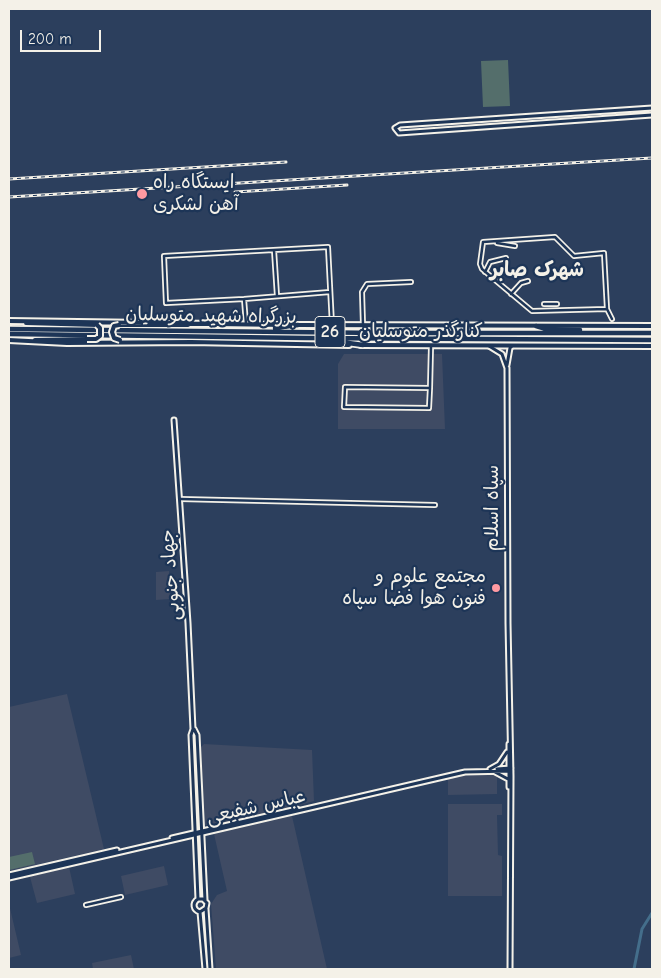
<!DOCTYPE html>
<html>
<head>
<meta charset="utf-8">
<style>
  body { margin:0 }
  #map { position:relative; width:661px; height:978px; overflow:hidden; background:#2c3f5d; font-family:"Comic Neue",sans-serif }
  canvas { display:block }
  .frame { position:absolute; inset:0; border:10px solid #f4f1e8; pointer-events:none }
  .scale { position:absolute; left:20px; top:30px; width:81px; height:22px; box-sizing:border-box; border:2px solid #f4f1e8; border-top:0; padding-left:6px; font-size:15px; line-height:18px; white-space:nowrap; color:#f4f1e8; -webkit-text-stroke:4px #1d3557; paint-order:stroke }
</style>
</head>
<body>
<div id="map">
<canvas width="661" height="978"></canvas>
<div class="frame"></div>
<div class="scale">200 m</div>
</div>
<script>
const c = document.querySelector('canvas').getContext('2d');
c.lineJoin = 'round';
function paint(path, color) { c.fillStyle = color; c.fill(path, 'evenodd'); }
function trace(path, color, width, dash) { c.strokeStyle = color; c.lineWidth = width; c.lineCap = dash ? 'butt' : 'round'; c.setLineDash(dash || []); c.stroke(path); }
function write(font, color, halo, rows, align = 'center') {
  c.font = font + ' "Comic Neue","Playpen Sans Arabic",sans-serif'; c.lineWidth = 4.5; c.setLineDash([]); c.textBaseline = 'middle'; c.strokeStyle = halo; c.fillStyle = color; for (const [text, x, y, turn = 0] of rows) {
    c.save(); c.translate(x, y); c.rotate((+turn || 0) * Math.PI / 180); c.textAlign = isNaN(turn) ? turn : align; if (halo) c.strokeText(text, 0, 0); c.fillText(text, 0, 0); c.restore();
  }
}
const built = new Path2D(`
  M 344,354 L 442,354 L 445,429 L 338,429 L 338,364 Z
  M 169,571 L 170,599 L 156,600 L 156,572 Z
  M 67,694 L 104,849 L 9,871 L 9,707 Z
  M 204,744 L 312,750 L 314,801 L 272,813 L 210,826 L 205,825 L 201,747 Z
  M 464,775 L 497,775 L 497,794 L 448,795 L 448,779 Z
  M 448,804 L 502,804 L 502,815 L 497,815 L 498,855 L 502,856 L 502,896 L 448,896 Z
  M 292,816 L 327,969 L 216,969 L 211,904 L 217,895 L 227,891 L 214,834 Z
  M 164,866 L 168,885 L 125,895 L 121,876 Z
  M 69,867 L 75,894 L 37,903 L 30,877 L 31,876 Z
  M 9,904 L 21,955 L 9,958 Z
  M 131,955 L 134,969 L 93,969 L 92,963 Z`);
const green = new Path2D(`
  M 508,60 L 510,106 L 483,107 L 481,61 Z
  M 32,852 L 35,864 L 9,870 L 9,857 Z`);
const canal = new Path2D(`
  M 634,969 L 642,929 L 652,913`);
const minor = new Path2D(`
  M 497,243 L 515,246
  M 274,250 L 277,296
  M 485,272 L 490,262 L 506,258
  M 330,292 L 244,299 L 166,303 L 164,256 L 328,247 L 332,325
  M 511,294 L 521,283 L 528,281
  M 244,299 L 246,324
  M 544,304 L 557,304
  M 607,309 L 532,311 L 482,269 L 480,264 L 483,242 L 555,237 L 574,256 L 604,253 L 607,309 L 612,319
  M 363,325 L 362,292 L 367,284 L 411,282
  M 345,387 L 430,388 L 429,408 L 344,407 Z
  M 430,388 L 431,346
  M 180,499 L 435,505
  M 86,905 L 121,897`);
const tertiary = new Path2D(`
  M 652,108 L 400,125 L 395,128 L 399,133 L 652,115
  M 174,420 L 188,623 L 193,729 L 191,735 L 198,899
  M 194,729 L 197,735 L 205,900
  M 198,899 L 203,899 L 207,903 L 206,908 L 200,912
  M 198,899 C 192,903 193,910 200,912
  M 206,909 L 210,969
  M 200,912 L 205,969`);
const secondary = new Path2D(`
  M 489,346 L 502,354 L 507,368 L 508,623 L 511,776 L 510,969
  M 507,365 L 510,348 L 512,346
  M 509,744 L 509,787
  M 490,769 L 499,764 L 507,752
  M 497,769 L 511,768
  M 495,772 L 508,779
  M 172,838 L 297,809
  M 9,875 L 117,850
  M 9,878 L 465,772 L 511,771`);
const primary = new Path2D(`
  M 9,321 L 285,325
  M 26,323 L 97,325
  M 119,325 L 188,325
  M 297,325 L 652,326
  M 9,340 L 67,343 L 191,342 L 349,345
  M 35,340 L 87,339
  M 361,345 L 652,346`);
const trunk = new Path2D(`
  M 536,326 L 546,329 L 580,330
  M 275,328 L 298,325
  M 9,329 L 382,333 L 652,333
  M 9,334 L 305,338 L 652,340
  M 334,341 L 363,345`);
const rail = new Path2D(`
  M 9,179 L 286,162
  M 235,192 L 347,185
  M 9,197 L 652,158`);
const primaryBridge = new Path2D(`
  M 119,325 L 114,326 L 112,332 L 114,338 L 120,340
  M 87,339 L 96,339 L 100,336 L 100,328 L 97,325`);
const markers = [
  [142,194,6,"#ff9aa2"],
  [496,588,5,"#ff9aa2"]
];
const shields = [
  [330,332,30]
];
const shieldNames = [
  ["26",330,332]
];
const poiNames = [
  ["ایستگاه راه",153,183],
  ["آهن لشکری",153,205],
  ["مجتمع علوم و",486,577,"right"],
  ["فنون هوا فضا سپاه",486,599,"right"]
];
const streetNames = [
  ["بزرگراه شهید متوسلیان",211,316,1],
  ["کنارگذر متوسلیان",421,332],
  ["سپاه اسلام",493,508,-90],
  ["جهاد جنوبی",171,575,-94],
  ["عباس شفیعی",256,807,-13]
];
const neighbourhoodNames = [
  ["شهرک صابر",537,270]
];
paint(built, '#3f4b64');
paint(green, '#546e6b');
trace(canal, '#446e8b', 3);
trace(minor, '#f4f1e8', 6);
trace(tertiary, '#f4f1e8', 7);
trace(secondary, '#f4f1e8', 7);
trace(primary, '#f4f1e8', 8);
trace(trunk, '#f4f1e8', 8);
trace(minor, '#1d3557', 2.5);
trace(tertiary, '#1d3557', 3);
trace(secondary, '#1d3557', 3);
trace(primary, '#1d3557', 4);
trace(trunk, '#1d3557', 4.5);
trace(rail, '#f4f1e8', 3);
trace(rail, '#1d3557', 1, [4]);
trace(primaryBridge, '#f4f1e8', 8, []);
trace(primaryBridge, '#1d3557', 4);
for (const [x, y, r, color] of markers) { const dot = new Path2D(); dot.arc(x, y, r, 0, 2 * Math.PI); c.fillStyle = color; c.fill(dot); trace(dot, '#1d3557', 2); }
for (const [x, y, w] of shields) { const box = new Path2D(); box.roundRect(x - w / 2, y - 15.5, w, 31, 4); c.fillStyle = '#1d3557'; c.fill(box); trace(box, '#f4f1e8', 1); }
write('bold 18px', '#f4f1e8', null, shieldNames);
write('19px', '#f4f1e8', '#1d3557', poiNames, 'left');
write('19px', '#f4f1e8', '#1d3557', streetNames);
write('bold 20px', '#f4f1e8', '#1d3557', neighbourhoodNames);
</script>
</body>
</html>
